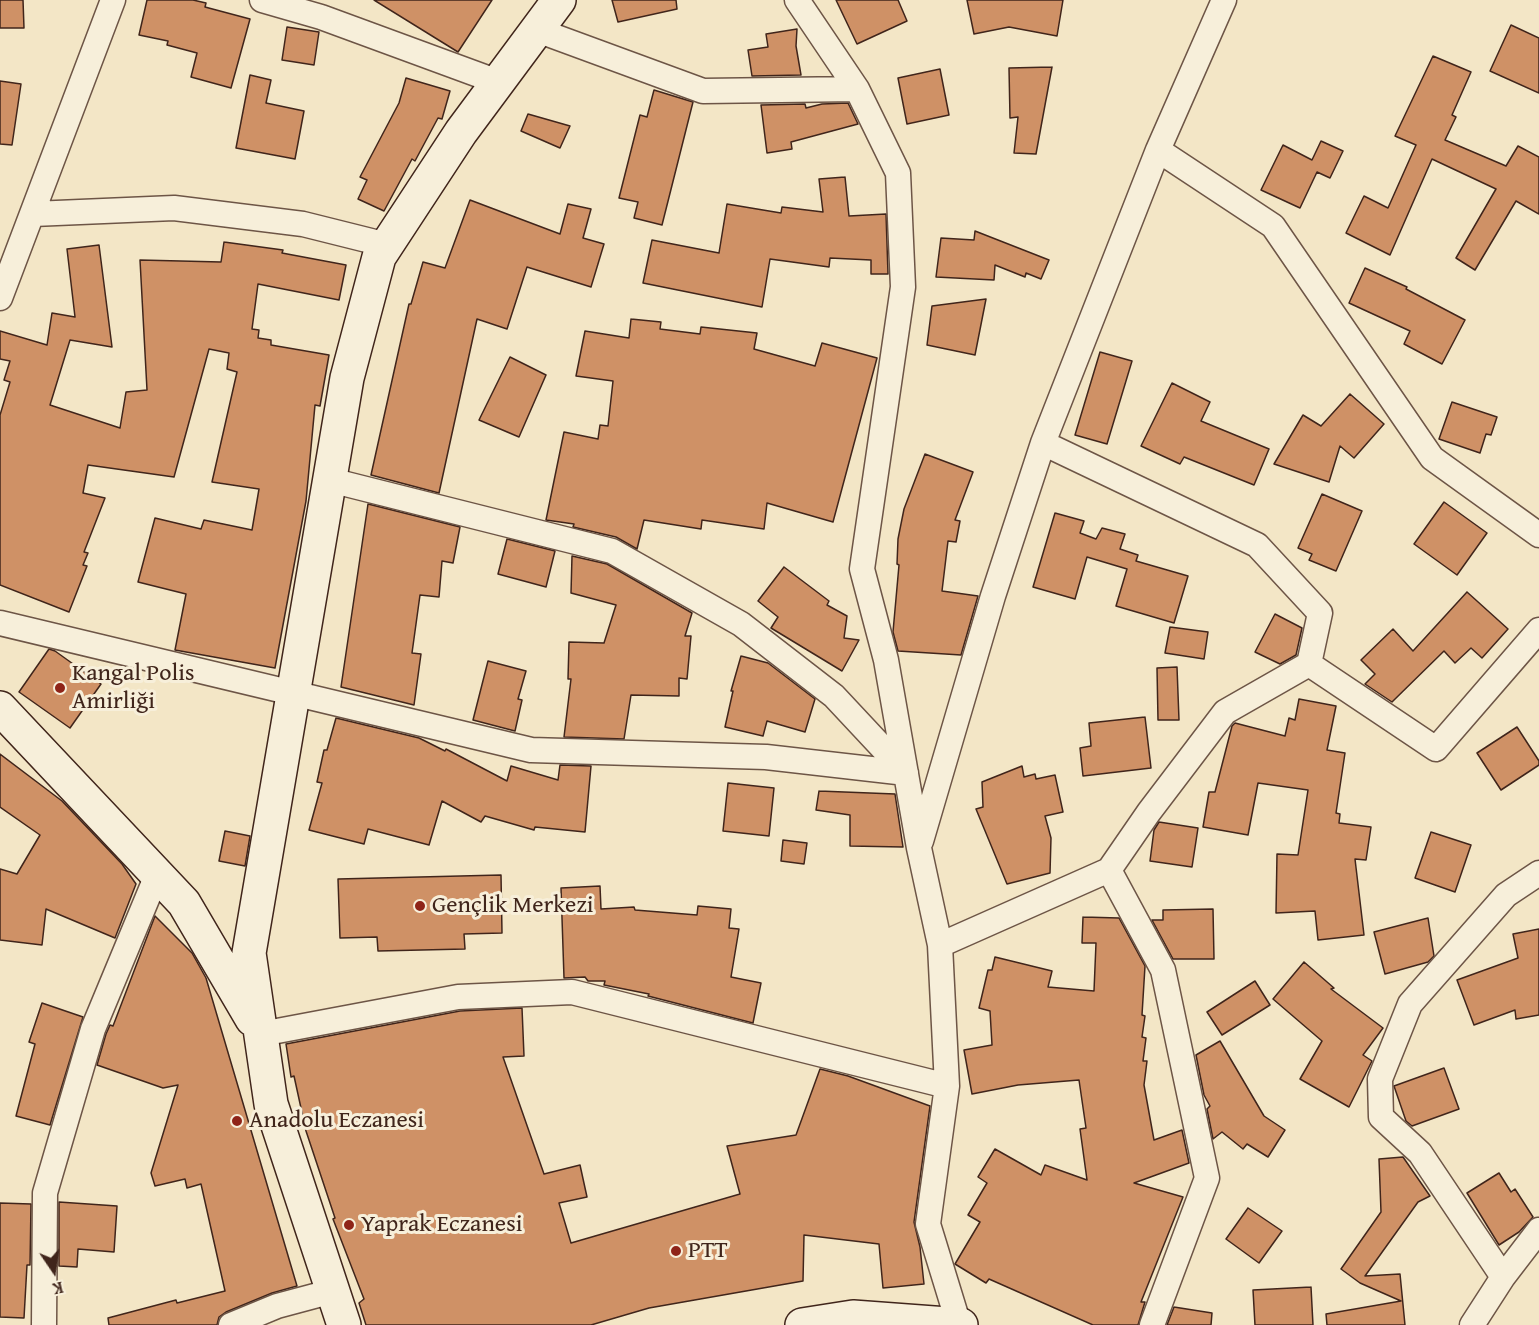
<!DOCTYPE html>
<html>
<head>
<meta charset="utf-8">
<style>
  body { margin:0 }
  #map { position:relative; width:1539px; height:1325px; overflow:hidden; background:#f3e6c6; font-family:"Gentium Book Plus",serif }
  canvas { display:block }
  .north { position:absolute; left:24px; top:1241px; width:60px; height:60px; -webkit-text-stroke:4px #f7efda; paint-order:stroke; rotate:167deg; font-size:16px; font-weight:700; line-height:24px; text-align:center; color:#40251b }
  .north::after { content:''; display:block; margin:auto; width:21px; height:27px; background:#40251b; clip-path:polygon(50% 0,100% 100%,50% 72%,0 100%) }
</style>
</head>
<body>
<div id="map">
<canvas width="1539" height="1325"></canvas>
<div class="north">K</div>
</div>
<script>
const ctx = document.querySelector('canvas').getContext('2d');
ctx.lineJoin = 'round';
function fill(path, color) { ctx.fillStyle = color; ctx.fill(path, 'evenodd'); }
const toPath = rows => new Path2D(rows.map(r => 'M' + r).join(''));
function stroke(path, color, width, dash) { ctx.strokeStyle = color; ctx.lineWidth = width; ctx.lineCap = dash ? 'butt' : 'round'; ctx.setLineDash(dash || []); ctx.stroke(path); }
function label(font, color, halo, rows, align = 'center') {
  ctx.font = font + ' "Gentium Book Plus",serif'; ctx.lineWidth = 6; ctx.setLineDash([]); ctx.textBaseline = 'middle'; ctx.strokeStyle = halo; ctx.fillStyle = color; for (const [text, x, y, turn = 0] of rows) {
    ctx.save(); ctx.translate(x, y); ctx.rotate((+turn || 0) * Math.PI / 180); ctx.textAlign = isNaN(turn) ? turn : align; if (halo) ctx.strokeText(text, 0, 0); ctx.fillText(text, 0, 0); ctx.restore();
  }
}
const building = toPath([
  [0,0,23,0,24,28,0,28,0,0],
  [147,0,193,0,206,3,205,7,250,19,231,88,191,77,197,53,167,45,168,41,139,35,147,0],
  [374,0,492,0,458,52,374,0],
  [612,0,676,0,677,9,618,22,612,0],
  [836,0,898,0,907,21,857,44,836,0],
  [967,0,1063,0,1057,36,1009,27,974,34,967,0],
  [1511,25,1539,38,1539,93,1490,71,1511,25],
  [287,27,319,32,314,65,282,60,287,27],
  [797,29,796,46,801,75,752,76,748,50,768,47,766,34,797,29],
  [1433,56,1471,72,1452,115,1456,117,1445,140,1506,166,1518,146,1539,157,1539,214,1516,201,1475,270,1456,258,1496,189,1432,159,1390,255,1346,233,1364,196,1388,208,1416,145,1395,136,1433,56],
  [1052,67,1036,154,1014,153,1018,117,1010,118,1009,68,1052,67],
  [940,69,949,115,907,124,898,78,940,69],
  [250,75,271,80,266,103,304,111,295,159,236,148,250,75],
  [406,78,450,91,442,119,438,118,415,161,412,159,384,211,358,199,367,180,360,177,399,103,406,78],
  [0,81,21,84,12,145,0,144,0,81],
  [654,90,693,102,662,225,634,218,638,202,619,198,640,115,647,117,654,90],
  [848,103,858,124,791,142,792,149,767,153,761,105,805,104,806,108,822,104,848,103],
  [528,114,570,126,560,148,521,131,528,114],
  [1321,141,1343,151,1330,178,1317,172,1300,208,1261,190,1283,145,1312,160,1321,141],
  [845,177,849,216,886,214,888,274,871,274,871,260,830,258,829,267,770,259,762,307,643,283,652,240,719,253,727,204,781,213,782,207,823,212,819,179,845,177],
  [470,200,560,234,568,204,591,209,583,238,604,244,591,287,527,267,507,329,477,319,439,493,371,475,409,304,411,304,423,262,445,268,470,200],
  [975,231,1049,260,1041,279,1026,273,1025,277,995,265,994,280,936,277,941,238,974,240,975,231],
  [224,242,283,250,282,253,346,265,339,300,258,284,252,329,259,330,258,338,271,340,271,345,329,355,320,406,315,405,306,501,275,668,175,650,186,594,138,582,155,518,201,529,204,520,252,530,259,489,212,482,237,372,227,369,229,353,209,349,174,477,88,465,83,493,105,498,84,552,88,553,83,565,87,566,69,612,0,585,0,415,10,382,4,380,10,361,0,359,0,331,47,345,52,313,75,317,67,249,99,245,112,347,70,340,50,405,120,428,126,392,147,390,140,260,221,262,224,242],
  [1365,268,1407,287,1406,289,1465,320,1442,364,1404,344,1410,331,1349,303,1365,268],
  [986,299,975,355,927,345,932,306,986,299],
  [631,319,661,322,660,329,700,334,701,327,757,333,754,349,815,366,822,343,877,358,833,522,767,503,764,529,702,520,701,529,644,520,637,549,616,537,573,527,574,524,546,520,564,432,598,439,600,425,608,426,613,381,576,376,585,331,629,338,631,319],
  [1100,352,1132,361,1107,444,1075,435,1100,352],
  [510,357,546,375,519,437,479,420,510,357],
  [1172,383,1210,402,1201,421,1269,449,1254,485,1184,457,1180,464,1141,446,1172,383],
  [1350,394,1384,424,1354,458,1340,446,1329,482,1274,464,1303,415,1321,426,1350,394],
  [1452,402,1497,417,1491,435,1486,434,1480,453,1439,439,1452,402],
  [925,454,973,472,955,520,960,521,956,542,948,541,942,591,978,596,961,655,898,651,893,632,899,565,897,564,898,539,904,509,925,454],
  [1322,494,1362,511,1336,571,1309,560,1312,554,1298,548,1322,494],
  [1444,502,1487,533,1457,575,1414,544,1444,502],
  [368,504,460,527,453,563,442,561,439,597,420,595,412,653,421,654,414,705,341,687,368,504],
  [1055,513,1084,521,1080,533,1096,539,1102,528,1125,534,1120,549,1138,555,1136,561,1188,576,1174,623,1116,606,1127,569,1087,557,1075,599,1033,587,1055,513],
  [507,539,555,551,546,587,498,574,507,539],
  [572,556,607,564,692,613,685,636,691,636,687,679,679,678,679,696,631,695,624,739,564,737,571,679,568,679,569,642,604,643,616,605,571,593,572,556],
  [784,567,829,601,827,605,847,616,844,638,859,640,842,671,771,628,778,617,758,601,784,567],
  [1467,592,1508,629,1482,658,1471,648,1455,663,1444,651,1392,702,1365,684,1375,674,1361,660,1393,629,1413,651,1467,592],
  [1275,614,1302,628,1296,655,1280,664,1255,652,1275,614],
  [1170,627,1208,632,1204,659,1165,653,1170,627],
  [49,649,55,651,101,684,70,728,19,692,49,649],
  [741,656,768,663,815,699,805,732,767,721,763,736,725,727,733,691,731,691,741,656],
  [488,661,526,671,518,699,522,700,515,731,473,720,488,661],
  [1177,667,1179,720,1158,720,1157,668,1177,667],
  [1299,699,1336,706,1327,750,1345,753,1336,813,1340,814,1339,823,1371,827,1366,860,1355,859,1364,935,1318,940,1315,911,1276,913,1277,854,1298,855,1308,790,1258,783,1248,835,1203,827,1209,792,1215,792,1232,726,1235,723,1285,736,1289,718,1295,720,1299,699],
  [1145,717,1151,768,1083,776,1080,748,1091,746,1089,723,1145,717],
  [336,718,419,738,445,751,446,749,507,781,511,766,558,780,560,765,591,766,585,832,535,827,534,830,485,816,481,822,442,801,429,845,368,829,364,844,309,830,322,783,317,782,324,750,327,750,336,718],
  [1517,727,1539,761,1539,765,1501,790,1477,753,1517,727],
  [0,754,62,801,122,864,136,884,115,938,46,909,42,945,0,940,0,869,17,874,40,835,0,807,0,754],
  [1022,766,1024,777,1035,774,1036,779,1055,775,1063,812,1045,816,1051,838,1050,873,1007,884,976,809,983,807,982,782,1022,766],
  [728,783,774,788,769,836,723,831,728,783],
  [819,791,895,794,903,847,850,846,850,815,816,810,819,791],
  [1159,822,1198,828,1192,867,1150,861,1154,830,1159,822],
  [225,831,250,836,245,866,219,861,225,831],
  [1431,832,1471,845,1455,892,1415,878,1431,832],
  [783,840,807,843,804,864,781,861,783,840],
  [501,875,502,933,464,934,465,949,378,951,377,937,340,938,338,879,501,875],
  [600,886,601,909,634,907,635,910,697,915,698,906,731,909,729,928,739,929,731,977,761,983,753,1023,648,996,649,994,604,985,605,981,588,981,585,977,564,978,561,888,600,886],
  [1213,909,1214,959,1173,959,1152,920,1163,920,1163,910,1213,909],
  [155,916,192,953,206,978,297,1286,272,1293,226,1312,219,1317,217,1325,109,1325,108,1318,176,1300,177,1303,225,1291,201,1184,187,1188,185,1179,155,1186,151,1173,178,1085,163,1088,97,1065,106,1034,110,1025,113,1026,155,916],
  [1083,917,1119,918,1145,966,1142,1015,1145,1016,1142,1037,1146,1038,1143,1061,1147,1061,1144,1085,1154,1140,1182,1130,1189,1163,1134,1183,1183,1197,1141,1302,1145,1302,1138,1325,1093,1325,989,1279,986,1283,955,1264,980,1222,968,1215,987,1183,978,1177,995,1149,1041,1175,1045,1165,1087,1180,1080,1129,1086,1128,1079,1080,1018,1085,972,1094,964,1050,992,1045,990,1011,979,1008,988,970,992,970,995,957,1052,971,1048,987,1094,991,1096,943,1082,943,1083,917],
  [1428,918,1434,956,1428,962,1385,974,1374,932,1428,918],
  [1539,929,1539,1015,1516,1019,1515,1010,1474,1025,1457,980,1518,958,1513,934,1539,929],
  [1304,962,1334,988,1331,989,1383,1028,1363,1055,1372,1061,1349,1107,1300,1079,1322,1041,1273,999,1304,962],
  [1255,981,1270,1005,1222,1035,1207,1012,1255,981],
  [42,1003,83,1017,50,1125,16,1116,35,1044,29,1042,42,1003],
  [522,1008,524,1056,503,1057,544,1174,580,1165,587,1197,559,1203,571,1243,740,1194,727,1146,796,1135,820,1069,848,1076,930,1106,914,1222,920,1247,924,1284,883,1288,879,1244,804,1235,803,1281,649,1308,591,1325,366,1325,359,1303,364,1299,333,1219,335,1218,306,1131,294,1076,291,1077,286,1044,460,1011,522,1008],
  [1220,1041,1264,1116,1285,1130,1268,1157,1247,1144,1243,1149,1222,1132,1213,1139,1207,1109,1210,1106,1204,1095,1196,1055,1220,1041],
  [1444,1068,1459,1109,1412,1126,1406,1121,1394,1086,1444,1068],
  [1403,1157,1430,1196,1418,1202,1365,1276,1400,1274,1405,1325,1327,1325,1326,1314,1401,1301,1360,1283,1341,1269,1381,1212,1379,1159,1403,1157],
  [1499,1173,1511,1192,1515,1189,1533,1217,1519,1232,1499,1245,1467,1193,1499,1173],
  [59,1202,117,1206,114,1252,78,1249,77,1267,59,1266,59,1202],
  [0,1203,31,1204,30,1265,27,1265,24,1318,0,1317,0,1203],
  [1248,1208,1282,1231,1259,1263,1226,1239,1248,1208],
  [1311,1287,1313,1325,1255,1325,1253,1290,1311,1287],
  [1174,1307,1212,1313,1211,1325,1167,1325,1174,1307]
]);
fill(building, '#cf9166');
stroke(building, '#40251b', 1.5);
const street = toPath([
  [262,0,321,17,498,82],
  [797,0,857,89,898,173,903,287,862,569,886,660,919,848,940,945,947,1086,928,1224,959,1325],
  [537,30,703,91,857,89],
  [1158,150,1273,226,1432,458,1539,535],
  [33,214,174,208,303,224,387,245],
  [0,298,113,0],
  [330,480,612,551,741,624,834,696,906,773],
  [0,623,531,750,766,757,906,773],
  [1309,664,1436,749,1539,630],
  [921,841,993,596,1043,443,1158,150,1224,0],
  [1109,870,1163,970,1207,1178,1152,1325],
  [940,945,1109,870,1149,812,1225,712,1309,664,1320,613,1257,545,1043,443],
  [261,1034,458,997,572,992,947,1086],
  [1503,1277,1420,1153,1381,1117,1380,1079,1410,1004,1506,895,1539,873],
  [44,1325,45,1193,93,1029,157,875],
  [231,1325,277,1306,333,1291],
  [1472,1325,1503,1277,1539,1230]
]);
const secondary = toPath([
  [0,708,184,903,252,1019],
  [344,1325,271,1104,249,953,347,378,379,257,461,132,559,0],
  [802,1325,853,1317,961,1325]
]);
stroke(street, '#6d5546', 27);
stroke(secondary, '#40251b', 36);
stroke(street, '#f7efda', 24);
stroke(secondary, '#f7efda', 33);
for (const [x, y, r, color] of [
  [60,688,6,"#8f2418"],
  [420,906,6,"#8f2418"],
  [237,1121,6,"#8f2418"],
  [349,1225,6,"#8f2418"],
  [676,1251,6,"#8f2418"]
]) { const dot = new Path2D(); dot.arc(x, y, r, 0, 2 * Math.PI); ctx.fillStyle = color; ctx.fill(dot); stroke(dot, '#f7efda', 2); }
label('24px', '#40251b', '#f7efda', [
  ["Kangal Polis",72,674],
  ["Amirliği",72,702],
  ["Gençlik Merkezi",432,906],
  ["Anadolu Eczanesi",249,1121],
  ["Yaprak Eczanesi",361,1225],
  ["PTT",688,1251]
], 'left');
</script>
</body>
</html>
